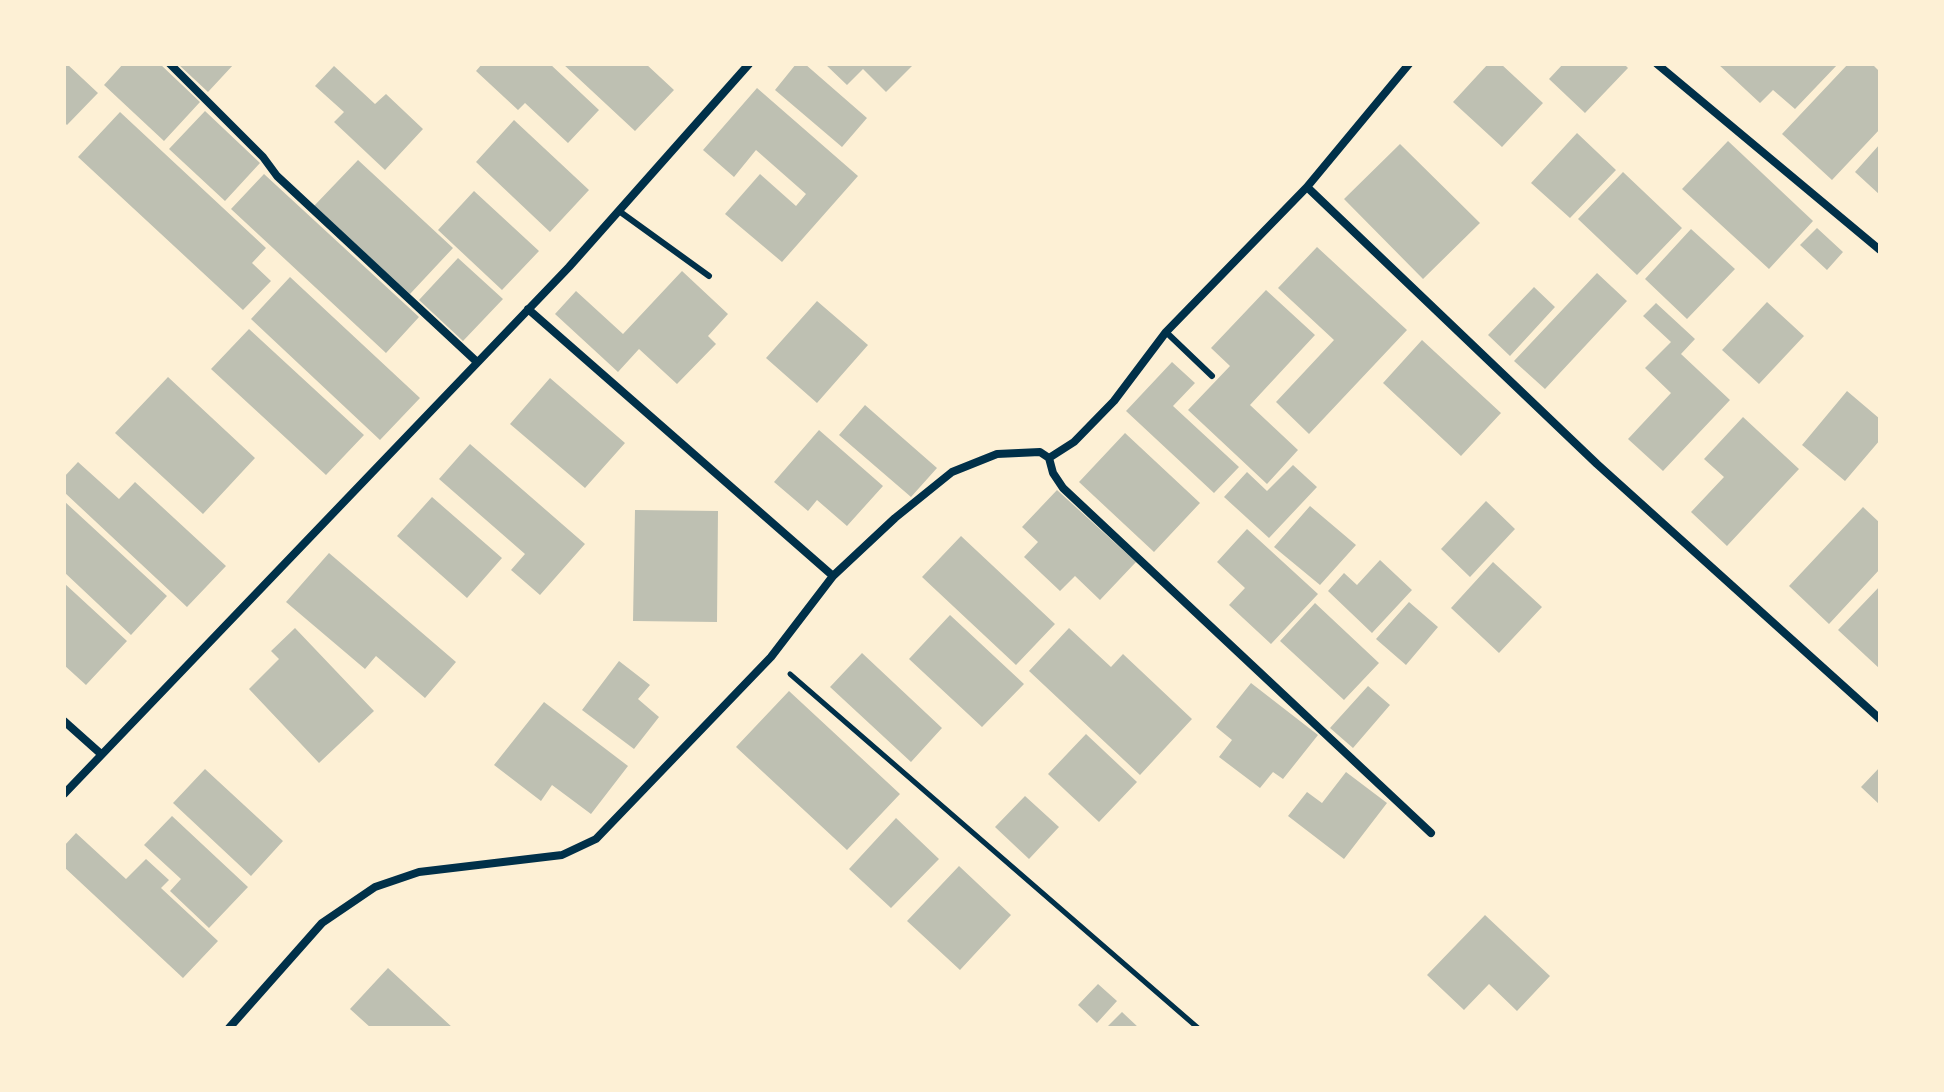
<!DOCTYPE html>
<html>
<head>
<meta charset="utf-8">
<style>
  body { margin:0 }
  #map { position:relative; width:1944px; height:1092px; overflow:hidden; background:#fdf0d5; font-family:Barlow,sans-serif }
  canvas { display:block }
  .frame { position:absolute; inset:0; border:66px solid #fdf0d5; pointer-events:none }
</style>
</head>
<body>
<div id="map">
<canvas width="1944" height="1092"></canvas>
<div class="frame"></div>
</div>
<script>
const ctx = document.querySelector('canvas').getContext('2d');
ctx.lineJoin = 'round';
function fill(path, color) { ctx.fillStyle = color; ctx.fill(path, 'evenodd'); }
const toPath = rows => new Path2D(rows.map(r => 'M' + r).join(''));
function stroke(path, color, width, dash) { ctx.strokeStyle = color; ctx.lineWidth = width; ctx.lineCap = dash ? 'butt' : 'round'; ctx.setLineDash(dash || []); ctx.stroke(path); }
fill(toPath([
  [64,64,67,64,98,93,67,125,64,122],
  [123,64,160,64,200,102,164,141,104,85],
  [178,64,234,64,208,92],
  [482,64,550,64,599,110,568,143,525,103,518,110,476,71],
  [563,64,646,64,674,90,635,131],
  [796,64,805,64,867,118,842,147,775,90],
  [825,64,914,64,886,92,863,69,847,85],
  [1488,64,1501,64,1543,103,1502,147,1453,102],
  [1563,64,1624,64,1628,68,1585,113,1549,79],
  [1718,64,1838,64,1795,109,1773,90,1760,103],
  [1848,64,1872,64,1880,72,1880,129,1832,180,1782,134],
  [334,66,375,104,386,94,423,129,385,170,334,122,344,112,315,86],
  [757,88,858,176,782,262,725,214,760,174,796,206,806,194,756,150,734,177,703,150],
  [205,111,260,163,225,201,169,149],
  [120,112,266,248,252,263,271,281,243,310,78,157],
  [514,120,589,190,550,232,476,162],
  [1577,133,1616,170,1570,218,1531,183],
  [1728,141,1813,221,1769,269,1682,189],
  [1400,144,1480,223,1423,279,1344,199],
  [1880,144,1880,195,1855,172],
  [358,160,453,248,410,294,314,206],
  [1623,172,1682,228,1637,275,1578,219],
  [264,174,419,317,386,353,231,209],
  [474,191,539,251,502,290,438,230],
  [1817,228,1843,252,1827,270,1800,245],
  [1691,229,1735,269,1687,319,1645,279],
  [1317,247,1407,330,1309,434,1276,402,1334,340,1278,288],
  [458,258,503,299,463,341,419,300],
  [682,271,728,314,708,336,716,344,677,384,639,349,618,372,555,314,576,291,623,334],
  [1597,273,1627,301,1545,389,1514,361],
  [290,277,420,398,380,440,251,319],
  [1534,287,1555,307,1510,356,1488,335],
  [1266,290,1315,335,1250,405,1298,450,1267,484,1188,410,1230,366,1211,348],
  [817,301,868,345,817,403,766,358],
  [1767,302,1804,336,1759,384,1722,350],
  [1656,303,1695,339,1681,354,1730,400,1663,471,1628,439,1671,393,1645,368,1671,342,1643,316],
  [249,329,364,435,326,475,211,369],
  [1422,340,1501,413,1461,456,1383,383],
  [1172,362,1195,383,1173,406,1239,467,1214,493,1126,411],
  [168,377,255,458,203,514,115,433],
  [550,378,625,443,585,488,510,424],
  [1847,391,1880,419,1880,440,1845,481,1802,445],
  [865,405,937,468,911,497,839,435],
  [1743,417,1799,469,1727,546,1691,512,1724,477,1704,459],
  [819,430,883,486,847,526,817,500,808,511,774,482],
  [1125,433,1200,503,1154,552,1079,482],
  [470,444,585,544,540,595,511,570,525,554,439,479],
  [78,462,119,499,135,482,226,566,187,607,64,492,64,477],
  [1293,465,1317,487,1269,538,1224,497,1247,472,1267,491],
  [1057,490,1136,562,1100,600,1075,576,1060,591,1024,557,1038,542,1022,527],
  [432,497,502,558,467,598,397,536],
  [64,501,167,596,131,635,64,572],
  [1486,501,1515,529,1470,577,1441,549],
  [1310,506,1356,545,1320,585,1274,547],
  [1863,507,1880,523,1880,569,1829,624,1789,586],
  [635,510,718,511,717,622,633,621],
  [1247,529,1318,594,1271,644,1229,605,1245,588,1217,562],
  [961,536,1055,624,1016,665,922,577],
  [329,553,456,662,425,698,376,656,365,669,286,602],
  [1380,560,1412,590,1372,633,1328,591,1344,573,1357,585],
  [1493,562,1542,607,1499,653,1451,608],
  [64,583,127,641,86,685,64,665],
  [1880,586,1880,669,1838,630],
  [1409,602,1438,627,1406,665,1376,639],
  [1315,603,1379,663,1344,700,1280,641],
  [950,615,1024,684,982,727,909,659],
  [295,628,374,711,319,763,249,689,279,659,271,651],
  [1069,628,1111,667,1123,654,1192,719,1140,775,1029,671],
  [862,653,942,728,911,762,830,687],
  [619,661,650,685,638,699,659,717,634,749,582,710],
  [1251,683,1318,735,1283,779,1273,772,1260,788,1219,757,1232,740,1216,727],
  [1368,686,1390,705,1353,748,1330,728],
  [789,691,900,794,847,850,736,747],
  [544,702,628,766,591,814,552,785,541,801,494,765],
  [1086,734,1137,782,1099,822,1048,774],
  [1880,767,1880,805,1861,787],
  [205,769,283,841,251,876,173,803],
  [1346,772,1387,803,1344,859,1288,816,1307,792,1322,803],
  [1025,796,1059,827,1029,859,995,827],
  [172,816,248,887,209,928,170,891,181,879,144,845],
  [896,818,939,859,891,908,849,869],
  [76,833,126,879,146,859,169,880,161,888,218,941,183,978,64,867,64,846],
  [959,866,1011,915,960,970,907,921],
  [1485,915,1550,976,1517,1011,1489,984,1464,1010,1427,975],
  [388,968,453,1028,371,1028,350,1009],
  [1098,984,1117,1001,1097,1023,1078,1005],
  [1122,1012,1139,1028,1106,1028]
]), '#bec0b2');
stroke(toPath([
  [790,674,1198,1028]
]), '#003049', 5);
stroke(toPath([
  [619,211,709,276],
  [1166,332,1212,376]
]), '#003049', 6);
stroke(toPath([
  [170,64,263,157,277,176,477,362],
  [1657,64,1880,250],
  [1307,187,1597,464,1880,719],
  [528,309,833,576],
  [1049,458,1053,473,1063,488,1431,833],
  [64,721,101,754],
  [64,794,569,267,749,64],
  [229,1028,322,923,375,887,419,872,562,855,596,839,771,657,833,576,895,518,952,472,997,454,1040,452,1049,458,1074,442,1114,401,1166,332,1307,187,1409,64]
]), '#003049', 8);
</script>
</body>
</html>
